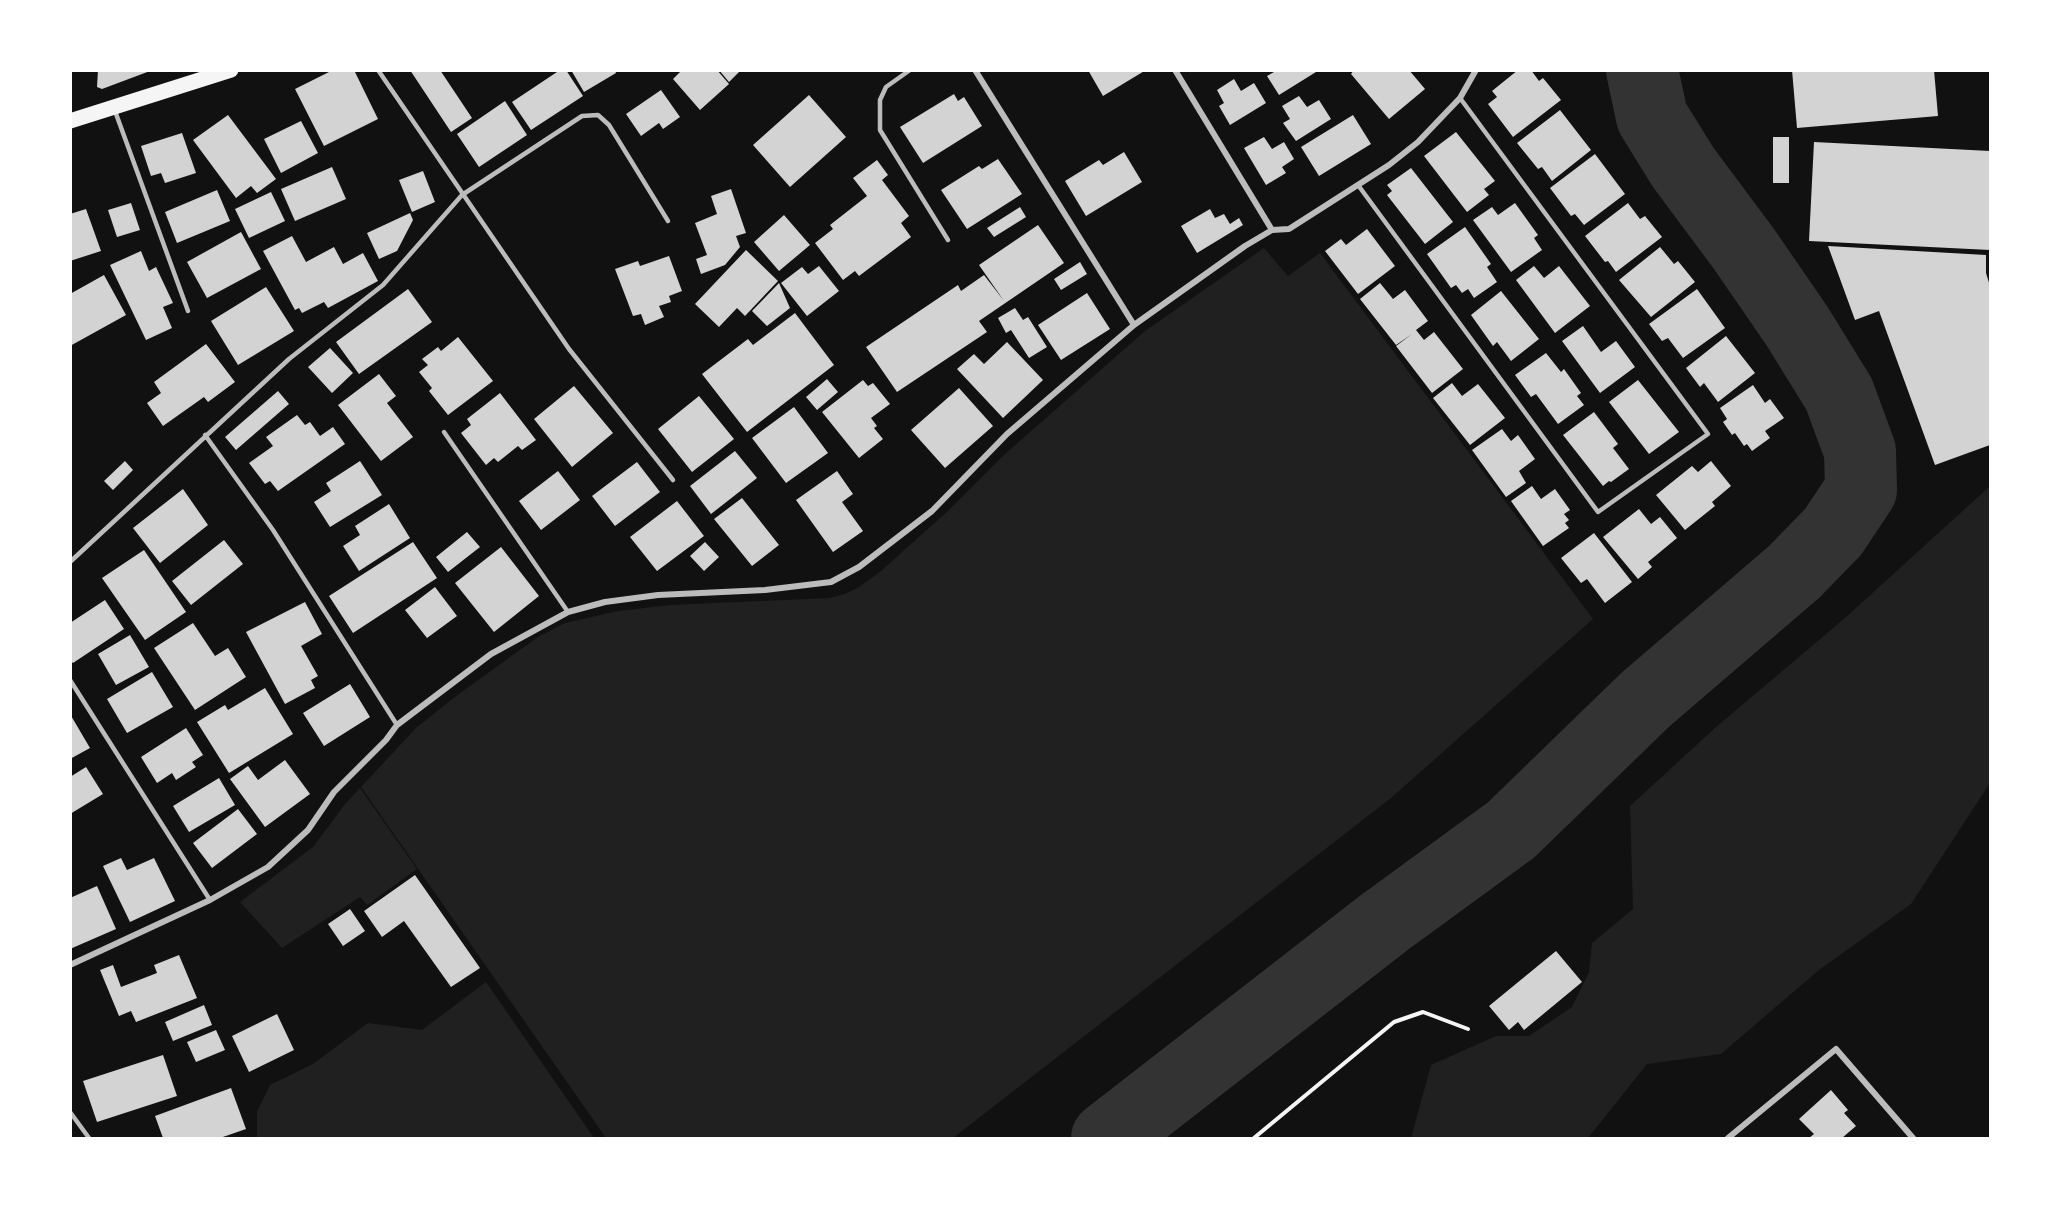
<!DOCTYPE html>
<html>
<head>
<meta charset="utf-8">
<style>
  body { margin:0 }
  #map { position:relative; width:2061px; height:1209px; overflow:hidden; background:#111; font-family:"Sofia Sans Condensed",sans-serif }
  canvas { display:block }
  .frame { position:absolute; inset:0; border:72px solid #fff; pointer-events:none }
</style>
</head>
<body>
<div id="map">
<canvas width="2061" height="1209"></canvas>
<div class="frame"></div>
</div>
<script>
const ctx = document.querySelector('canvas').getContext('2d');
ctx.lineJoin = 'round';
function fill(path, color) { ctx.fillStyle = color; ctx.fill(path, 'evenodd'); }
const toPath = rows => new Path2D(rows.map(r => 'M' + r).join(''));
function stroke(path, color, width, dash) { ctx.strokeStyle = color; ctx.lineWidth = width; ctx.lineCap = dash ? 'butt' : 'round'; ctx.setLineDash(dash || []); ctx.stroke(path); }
fill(toPath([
  [1264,248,1288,276,1320,253,1593,619,1391,798,953,1138,606,1138,361,787,416,728,456,696,538,637,565,623,618,611,670,605,830,598,845,594,859,587,881,571,949,510,1005,454,1145,331],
  [1990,486,1990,783,1911,904,1819,970,1721,1054,1647,1064,1588,1138,1411,1138,1431,1065,1496,1036,1529,1036,1572,1007,1589,972,1592,943,1633,909,1630,806,1716,727,1845,618],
  [360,788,417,869,367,905,360,897,282,948,240,902,313,847,345,804],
  [486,982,594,1138,257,1138,257,1112,270,1085,313,1064,368,1023,422,1030]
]), '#202020');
stroke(toPath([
  [1107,1138,1385,922,1511,830,1645,700,1794,572,1833,532,1861,490,1860,451,1839,394,1797,326,1744,249,1683,167,1652,117,1642,70]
]), '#333', 72);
fill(toPath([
  [98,70,150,70,150,71,102,89,97,87],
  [333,70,354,70,378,119,324,146,295,89],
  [410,70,440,70,472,118,451,132],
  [560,70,566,70,583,96,531,130,512,102],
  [571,70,615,70,616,73,584,92],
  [682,70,717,70,729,84,700,110,673,79],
  [719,70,741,70,729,82],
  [1088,70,1146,70,1103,96],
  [1273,70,1314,70,1316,72,1279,95,1267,76,1274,72],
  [1354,70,1409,70,1425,89,1389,119,1351,74],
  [1518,70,1531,70,1539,81,1543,78,1561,100,1513,137,1488,104,1497,97,1492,91],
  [1792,70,1934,70,1938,116,1797,128],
  [1234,79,1241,91,1254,83,1266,103,1230,125,1219,106,1224,103,1217,90],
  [661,90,680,117,663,129,659,123,641,136,626,114],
  [954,94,958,101,964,97,982,126,923,163,900,127],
  [809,95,846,137,790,187,753,145],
  [1299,96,1307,107,1319,100,1331,119,1296,141,1283,123,1290,119,1282,106],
  [505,101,527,135,479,167,457,134],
  [1560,110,1591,150,1552,181,1542,167,1538,169,1517,143],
  [228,115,276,179,257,193,251,186,236,198,193,140],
  [1353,115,1371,144,1319,176,1301,147],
  [301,121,318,153,281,173,264,139],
  [1456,132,1495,181,1484,189,1489,195,1467,212,1424,156],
  [182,133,196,173,165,183,161,173,151,176,141,146],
  [1264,137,1272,149,1284,142,1294,159,1282,167,1286,173,1266,185,1244,148],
  [1773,137,1789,137,1789,183,1773,183],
  [1814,142,1990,151,1990,250,1809,241],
  [1124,152,1142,182,1086,216,1065,181,1099,160,1103,165],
  [1595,154,1625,194,1584,225,1575,214,1571,216,1550,188],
  [998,159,1022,194,967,229,941,190,979,166,982,169],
  [877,160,888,175,882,180,909,216,901,223,911,237,859,276,855,271,843,280,815,243,833,229,830,225,867,196,853,178],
  [332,167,346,199,295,221,281,189],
  [1411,168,1453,222,1425,244,1387,195,1392,191,1387,185],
  [423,171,435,202,412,212,399,180],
  [731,189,746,233,736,236,740,247,725,265,701,274,696,259,707,255,695,223,717,214,711,196],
  [217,190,230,221,177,243,165,212],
  [271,192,285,221,249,238,235,209],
  [131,203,140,230,117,237,108,210],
  [1515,203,1538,235,1534,238,1542,250,1511,272,1473,220,1492,207,1498,215],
  [1628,203,1640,219,1645,216,1662,237,1616,272,1608,261,1605,262,1585,236],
  [1020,207,1026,217,994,237,987,228],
  [86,209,101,251,70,261,70,214],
  [1210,209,1215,218,1224,214,1230,224,1239,218,1243,225,1197,253,1181,226],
  [410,213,413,220,397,251,379,259,367,233],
  [784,215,810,245,779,271,754,242],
  [1038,225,1064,263,979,321,987,332,897,392,866,347,958,285,961,291,984,275,1004,301,979,265],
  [1465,227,1491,264,1487,267,1497,282,1474,298,1468,289,1462,293,1456,285,1451,288,1427,254],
  [1367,229,1395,266,1358,294,1325,251,1341,239,1346,245],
  [241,232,261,269,207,298,187,262],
  [292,236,306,262,334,247,343,264,363,253,378,281,328,308,324,302,302,313,299,308,295,310,263,251],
  [1828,246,1986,255,1986,273,1990,286,1990,445,1935,465,1879,311,1855,320],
  [1660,247,1674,264,1678,261,1695,282,1651,317,1619,280],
  [746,250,778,281,745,316,737,308,719,327,695,304],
  [141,251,149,271,156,267,173,303,163,307,172,328,146,340,110,265],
  [669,256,682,291,669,296,671,302,659,306,664,317,645,325,641,314,633,316,615,269,638,261,640,266],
  [1080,262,1087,274,1061,290,1054,279],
  [819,266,839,291,807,316,781,283,802,267,808,274],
  [1534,266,1544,278,1559,266,1590,306,1555,333,1516,280],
  [104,275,126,315,70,346,70,294],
  [779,283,790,308,767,326,752,311],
  [1380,283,1393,299,1405,290,1428,321,1416,330,1424,340,1434,332,1463,369,1432,393,1396,346,1412,334,1396,345,1360,299],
  [266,287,294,331,238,365,211,321],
  [408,289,432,322,359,374,336,342],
  [1697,289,1725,328,1683,358,1668,338,1662,341,1649,324],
  [1501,291,1539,339,1511,361,1497,342,1493,346,1471,315],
  [1087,293,1110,329,1061,360,1038,325],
  [1015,308,1023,320,1028,317,1047,347,1029,358,1011,330,1006,333,998,318],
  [795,313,834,365,747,432,702,374,748,339,753,345],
  [1583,326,1601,352,1616,341,1635,367,1600,393,1562,341],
  [1726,336,1755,373,1718,402,1704,383,1700,387,1686,368],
  [458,337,493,381,448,415,429,391,432,388,419,372,428,365,422,359,438,347,441,351],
  [1007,342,1043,380,1003,418,957,369,974,354,984,364],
  [206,344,235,382,208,402,204,397,163,426,147,403,161,393,154,382],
  [330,348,353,373,332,393,308,367],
  [1546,353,1561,372,1564,369,1581,393,1577,396,1584,405,1558,424,1536,394,1531,397,1515,375],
  [379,374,396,396,387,403,413,437,381,461,338,405],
  [827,379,838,392,817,410,806,397],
  [863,380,868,386,873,383,890,404,871,418,877,426,874,428,883,439,859,458,822,412],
  [1638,380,1679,432,1649,454,1609,402],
  [1452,383,1462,396,1478,384,1505,418,1470,445,1433,398],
  [1753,385,1765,403,1770,399,1784,418,1765,431,1770,438,1752,451,1747,444,1744,446,1735,433,1732,435,1723,422,1727,419,1720,408],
  [574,386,613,433,572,467,534,419],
  [959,388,993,426,945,468,911,430],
  [278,391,289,404,236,450,225,437],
  [500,393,536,440,522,450,518,446,498,462,494,458,486,465,461,433,471,425,467,419],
  [699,396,734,439,692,472,658,429],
  [794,407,828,453,786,483,752,438],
  [1594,412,1618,444,1613,448,1629,469,1611,482,1609,481,1603,486,1563,435],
  [297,415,305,425,310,422,320,436,333,427,345,444,278,491,270,481,265,484,249,463,273,446,266,437],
  [1502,429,1511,441,1518,435,1535,459,1519,471,1526,483,1506,497,1472,450],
  [735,451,757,478,711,514,690,486],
  [125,461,133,470,113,490,104,481],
  [360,461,382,495,330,527,314,502,331,491,326,483],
  [1711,461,1731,486,1712,502,1715,506,1685,530,1656,495,1692,466,1698,472],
  [637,462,660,492,615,526,592,496],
  [558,471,580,500,541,530,519,501],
  [837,471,853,494,842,502,863,531,833,552,796,500],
  [1532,486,1541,499,1555,489,1570,510,1564,514,1569,520,1565,523,1569,528,1543,546,1511,501],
  [183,489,208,525,160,563,133,528],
  [742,498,779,545,752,566,714,519],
  [677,501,704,536,657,571,630,537],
  [389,504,410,538,359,571,343,546,360,535,355,526],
  [1639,509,1651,524,1660,517,1677,538,1648,562,1652,567,1638,579,1603,537],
  [467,532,480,547,448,572,436,557],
  [1594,533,1632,582,1605,603,1587,579,1581,583,1561,558],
  [224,540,243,564,191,605,172,581],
  [413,542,437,578,353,633,329,596],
  [705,542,719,557,704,571,690,556],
  [501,547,539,596,494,632,455,583],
  [144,550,186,612,145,640,102,578],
  [435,587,457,616,427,638,405,610],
  [105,600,124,629,73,663,70,660,70,623],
  [305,602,322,634,301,646,318,676,311,680,315,688,285,704,246,632],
  [193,623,215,656,228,648,246,677,195,710,154,648],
  [130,635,149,667,116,685,98,654],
  [152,672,173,707,127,733,107,699],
  [350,684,370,717,324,746,303,713],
  [265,688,293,734,229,773,197,722,225,705,228,710],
  [70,714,90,748,70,759],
  [186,728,203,755,192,762,196,767,176,780,172,773,157,783,141,757],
  [285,760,310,794,265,827,230,779,248,766,258,780],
  [86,767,103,794,70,814,70,777],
  [219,778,235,805,189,832,173,806],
  [238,809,257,834,212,868,193,843],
  [121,858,127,870,154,858,175,901,130,922,103,866],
  [415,875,480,968,451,987,404,921,382,937,364,911],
  [97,886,116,929,70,949,70,898],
  [350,909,365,931,343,946,328,924],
  [1556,951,1582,982,1524,1030,1518,1022,1509,1030,1489,1006],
  [179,955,197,998,136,1022,131,1011,119,1016,100,970,113,965,121,987,157,973,154,965],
  [204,1005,212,1025,173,1041,165,1022],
  [277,1014,294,1050,249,1072,232,1036],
  [216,1030,225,1050,196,1062,187,1042],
  [163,1055,177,1096,97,1122,83,1081],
  [231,1088,246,1129,220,1138,163,1138,155,1116],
  [1831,1090,1848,1110,1844,1113,1856,1126,1842,1138,1809,1138,1814,1134,1799,1119]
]), '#d3d3d3');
stroke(toPath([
  [1254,1138,1394,1022,1423,1012,1468,1029]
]), '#f5f5f5', 4);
stroke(toPath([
  [378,70,569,349,673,480],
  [910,70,886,87,880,100,880,130,948,240],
  [115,111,188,311],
  [1358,185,1598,512,1708,434,1460,98],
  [444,432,568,612],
  [205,435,273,530,397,725],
  [70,562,289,359,383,285,462,195,582,116,598,115,609,125,668,221],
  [70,680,210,900],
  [70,1112,89,1138]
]), '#bcbcbc', 4.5);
stroke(toPath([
  [975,70,1134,325],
  [1175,70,1272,230],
  [70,965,210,900,268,867,308,830,334,792,386,740,397,725,491,654,568,612,605,602,658,595,765,590,831,582,859,567,932,511,1007,434,1134,325,1245,246,1272,230,1289,229,1389,165,1418,142,1460,98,1476,70],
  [1728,1138,1836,1049,1913,1138]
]), '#bcbcbc', 6);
stroke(toPath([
  [70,121,231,70]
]), '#f5f5f5', 15);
</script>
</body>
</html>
